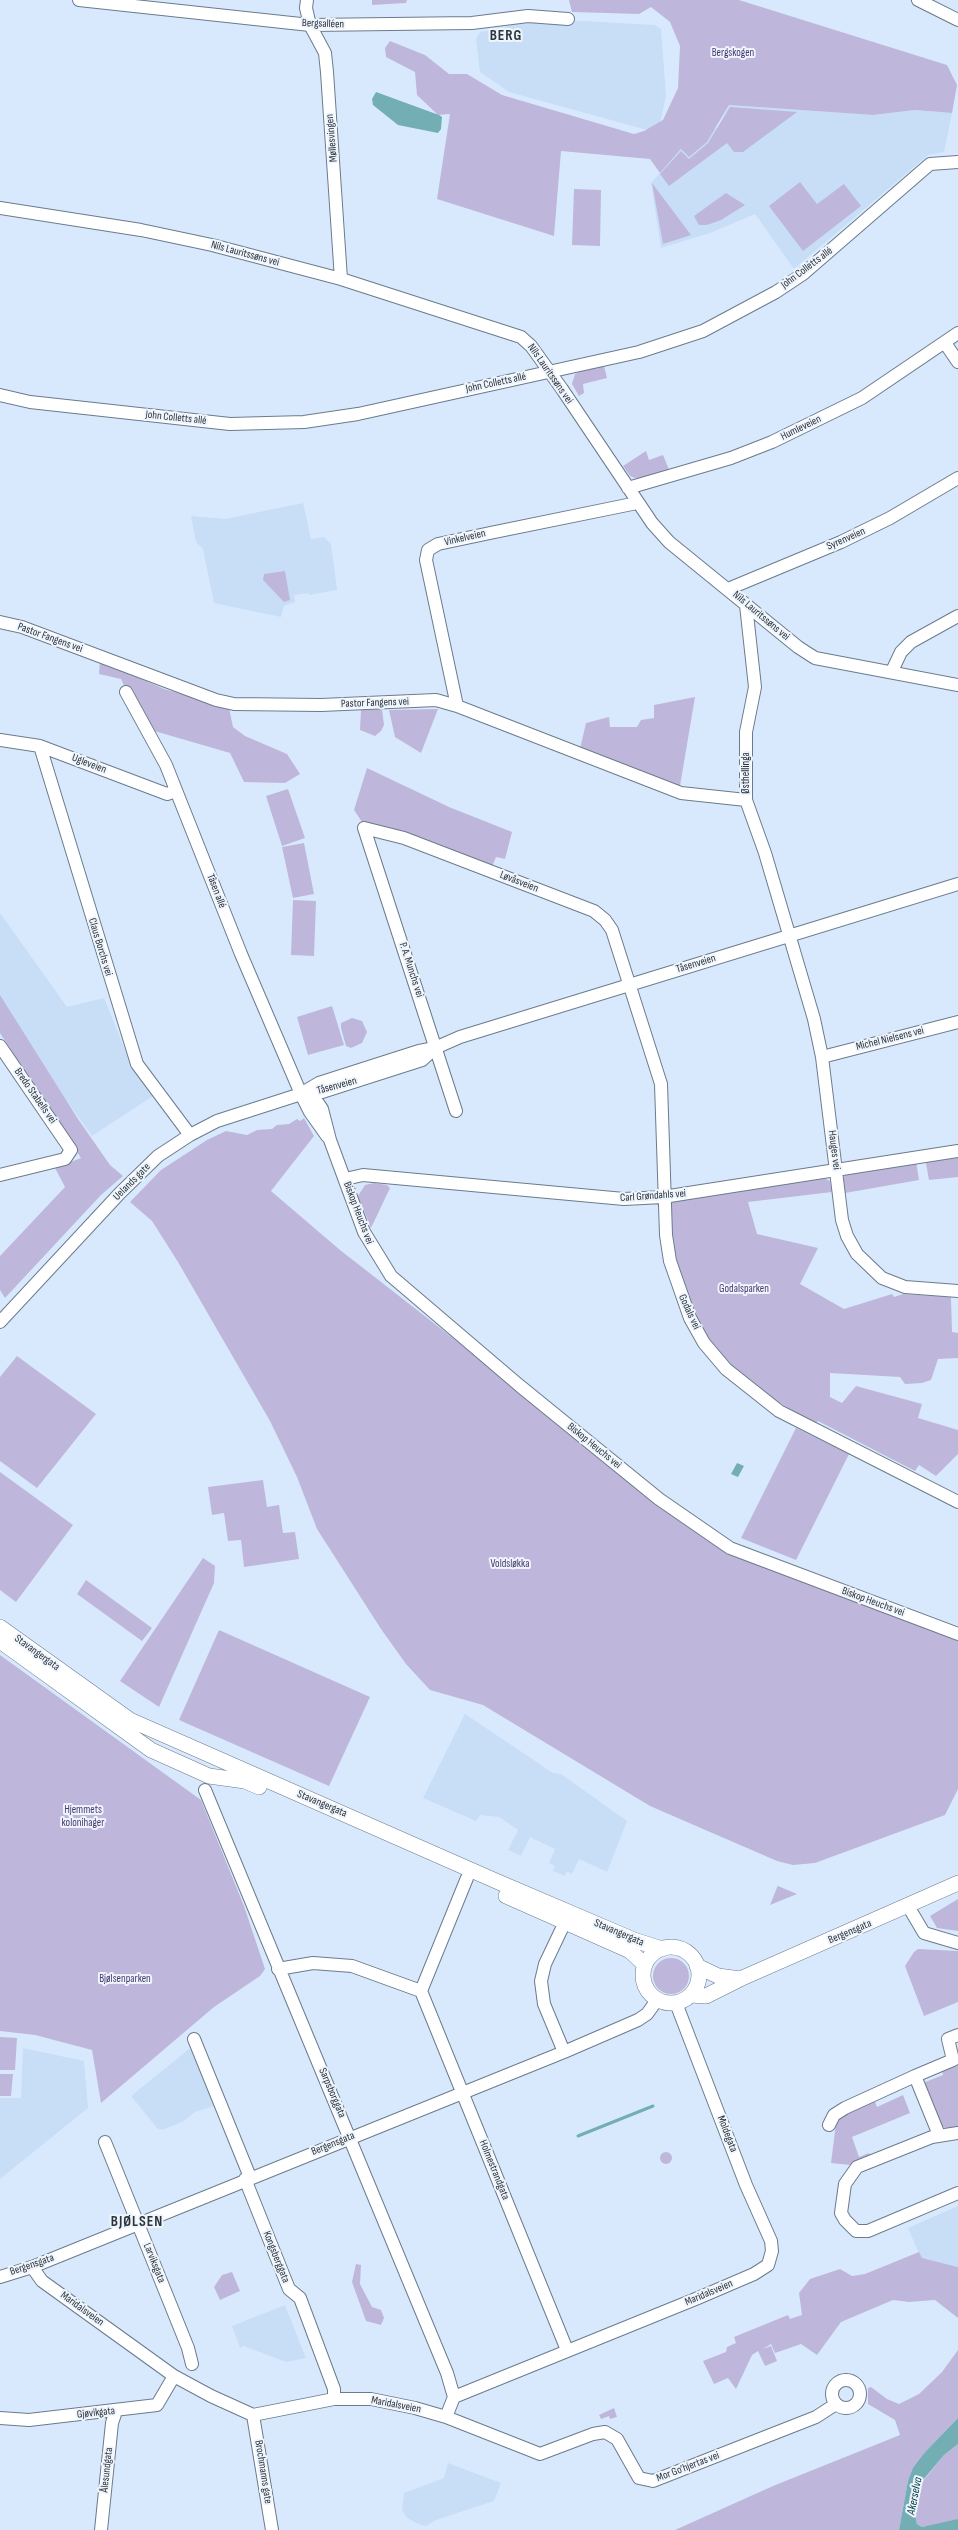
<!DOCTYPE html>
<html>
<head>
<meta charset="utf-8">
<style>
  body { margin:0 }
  canvas { display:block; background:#d8e9fd }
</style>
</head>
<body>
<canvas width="958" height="2530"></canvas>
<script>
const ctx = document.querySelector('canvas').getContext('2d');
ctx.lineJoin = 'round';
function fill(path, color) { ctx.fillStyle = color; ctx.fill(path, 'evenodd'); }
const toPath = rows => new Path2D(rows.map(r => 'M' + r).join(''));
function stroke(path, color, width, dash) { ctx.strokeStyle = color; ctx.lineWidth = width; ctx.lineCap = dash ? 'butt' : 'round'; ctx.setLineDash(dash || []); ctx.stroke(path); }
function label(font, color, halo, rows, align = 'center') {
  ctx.font = font + ' "Sofia Sans Condensed",sans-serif'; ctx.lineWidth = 4; ctx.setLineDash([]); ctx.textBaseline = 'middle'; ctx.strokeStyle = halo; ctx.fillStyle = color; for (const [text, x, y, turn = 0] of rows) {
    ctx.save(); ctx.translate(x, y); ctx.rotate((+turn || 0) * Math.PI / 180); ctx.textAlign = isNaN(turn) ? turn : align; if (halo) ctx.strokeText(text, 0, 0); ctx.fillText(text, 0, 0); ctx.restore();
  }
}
fill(toPath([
  [584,21,655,25,661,29,666,96,658,133,509,92,480,72,476,39,480,32,505,28,509,23],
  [729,105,873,115,915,110,952,113,944,152,928,155,794,269,755,214,710,233,661,248,651,183,681,149,718,127],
  [303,503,311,539,324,537,331,544,337,590,309,595,309,593,294,595,295,602,284,606,281,617,214,603,203,549,196,542,191,516,225,519],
  [0,913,67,1007,104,998,132,1067,153,1096,92,1136,47,1073,0,995],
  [465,1714,553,1773,561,1774,627,1821,607,1872,579,1859,572,1874,567,1871,565,1876,553,1871,555,1866,549,1863,555,1849,530,1837,521,1856,508,1850,518,1830,499,1817,480,1815,476,1821,423,1798],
  [23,2048,84,2061,88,2108,0,2179,0,2098,21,2098],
  [189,2049,194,2051,217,2105,195,2112,184,2121,162,2130,157,2128,131,2096],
  [958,2206,958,2267,921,2258,908,2228],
  [285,2305,306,2358,286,2362,244,2346,240,2348,232,2326],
  [448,2463,501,2483,494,2501,436,2520,426,2526,418,2524,406,2517,402,2510,404,2493,444,2478]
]), '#c7def6');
fill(toPath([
  [372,0,407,0,406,3,372,5],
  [569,0,739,0,947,65,957,85,952,113,915,110,873,115,729,105,707,142,689,157,681,149,660,173,650,159,561,151,554,236,437,199,450,114,438,115,417,95,415,72,386,57,385,48,390,41,425,55,449,74,467,74,502,95,634,134,644,131,663,120,678,88,680,46,670,22,651,7,639,14,572,12],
  [730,107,797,112,743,152,734,152,727,143,669,186,660,174,681,151,689,159,708,143],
  [800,182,817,204,844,184,861,206,803,251,769,206],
  [652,183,691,235,663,244],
  [574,189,601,190,600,246,572,245],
  [726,193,745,205,721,220,707,225,699,225,694,216],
  [604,366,607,378,583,384,584,393,579,396,572,384,575,374,584,370],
  [646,451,649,460,663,455,670,472,648,478,637,479,630,476,623,466],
  [285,571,290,600,284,602,263,580,264,574],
  [100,661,164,689,229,708,233,727,245,736,287,754,300,774,285,783,244,782,230,753,144,728,121,679,99,674],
  [695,697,680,786,580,749,586,723,609,717,610,727,637,727,641,720,654,718,654,705],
  [382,709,384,725,381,731,375,736,360,730,361,710],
  [438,709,421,753,395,737,389,710],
  [367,768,449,807,512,832,505,859,496,857,492,867,364,825,354,810],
  [288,789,305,838,282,846,266,796],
  [304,843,314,894,293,898,282,847],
  [293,900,316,901,314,956,291,955],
  [0,995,78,1119,110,1165,123,1176,101,1195,5,1298,0,1290,0,1256,65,1187,55,1168,81,1158,0,1033],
  [332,1006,344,1045,308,1055,297,1017],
  [352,1018,362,1021,367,1032,362,1043,351,1048,346,1046,341,1028,341,1023],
  [304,1118,314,1136,271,1191,340,1250,648,1490,732,1547,958,1638,958,1789,945,1815,815,1863,793,1865,777,1861,650,1806,483,1705,430,1690,406,1664,381,1629,317,1529,297,1477,270,1421,178,1262,152,1221,130,1202,161,1170,207,1140,226,1131,247,1135,257,1130,272,1129,277,1125,289,1124,297,1119,300,1121],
  [958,1154,958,1177,929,1180,925,1158],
  [916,1161,919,1180,845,1193,842,1179,847,1173],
  [824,1178,830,1181,832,1192,748,1202,757,1234,818,1248,800,1284,844,1309,892,1294,894,1297,903,1294,951,1297,952,1332,958,1333,958,1358,938,1359,931,1380,922,1383,905,1384,900,1377,830,1373,830,1397,842,1403,856,1386,922,1404,918,1418,958,1430,958,1454,936,1476,919,1465,915,1471,818,1421,815,1424,757,1389,732,1368,712,1344,696,1319,675,1267,668,1208,674,1200],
  [374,1183,387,1185,390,1188,371,1228,358,1196,365,1185],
  [17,1356,96,1414,37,1488,0,1461,0,1377],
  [796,1428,849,1454,796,1560,741,1538],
  [0,1472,73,1525,16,1602,0,1590],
  [263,1480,267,1507,279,1505,283,1533,295,1532,299,1559,244,1567,241,1540,228,1541,224,1513,212,1515,208,1487],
  [203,1558,215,1566,214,1583,159,1707,120,1681],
  [86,1580,152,1628,142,1641,77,1594],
  [219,1630,370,1697,329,1786,179,1720],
  [0,1655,201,1800,244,1906,265,1969,260,1976,214,2007,101,2103,92,2050,35,2035,0,2031],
  [778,1885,778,1886,797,1894,770,1905],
  [958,1899,958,1931,937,1928,930,1916],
  [918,1949,958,1951,958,2002,924,2016,905,1966,914,1952],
  '653 1976a18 18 0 1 1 36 0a18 18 0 1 1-36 0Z',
  [0,2037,17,2038,15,2070,0,2070],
  [958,2065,958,2128,947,2129,942,2126,923,2083,943,2075,942,2071],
  [0,2074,13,2074,11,2096,0,2096],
  [903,2095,910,2113,852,2137,859,2157,869,2153,871,2156,850,2165,831,2163,837,2115,874,2099,877,2107],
  '660 2158a6 6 0 1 1 12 0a6 6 0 1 1-12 0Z',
  [919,2252,922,2258,958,2267,958,2318,935,2300,909,2302,893,2300,841,2322,817,2355,801,2344,775,2353,771,2344,763,2349,771,2346,777,2361,765,2366,758,2351,752,2355,736,2389,728,2378,714,2384,703,2361,726,2352,727,2347,736,2343,734,2337,788,2315,790,2319,802,2315,799,2293,810,2279,840,2269,852,2276,865,2274],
  [356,2264,361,2265,360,2284,372,2307,381,2310,384,2318,381,2325,366,2321,352,2282],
  [232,2272,240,2291,220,2300,214,2287,222,2275],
  [958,2350,958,2418,925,2452,908,2481,899,2530,675,2530,773,2486,900,2435,895,2420,868,2404,868,2388,871,2387,887,2399,899,2404,919,2394,942,2372],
  [614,2408,617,2417,610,2419,609,2416,601,2419,599,2415],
  [958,2444,958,2519,951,2522,922,2527,917,2524,915,2515,923,2481,944,2455]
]), '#bfb7db');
fill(toPath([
  [376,92,439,115,442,117,441,129,438,133,398,125,373,105,372,99],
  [737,1463,744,1466,738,1477,731,1474],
  [958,2418,958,2444,944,2455,923,2480,915,2515,917,2524,922,2527,958,2519,958,2530,899,2530,908,2481,913,2468,925,2452]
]), '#73aeb4');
stroke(toPath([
  [578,2136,653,2106]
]), '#73aeb4', 3);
const minor = toPath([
  [79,0,310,25,472,23,528,16,568,19],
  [307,0,306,8,310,25,325,53,327,72,341,279],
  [918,0,958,20],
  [0,208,141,230,212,245,341,279,521,337,531,346,562,389,652,523,669,542,798,647,815,658,958,685],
  [945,343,958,362],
  [0,395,30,402,230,424,304,422,358,414,639,352,703,331,776,292,803,274,930,164,958,162],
  [628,488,731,458,772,442,862,398,958,333],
  [728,589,841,542,890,518,958,478],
  [746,605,755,687,746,732,746,800,765,853,814,1019,822,1057,842,1220,847,1236,857,1254,882,1278,905,1287,958,1291],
  [0,622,22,627,216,700,234,704,321,705,436,700,457,706,681,793,746,800],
  [892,671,901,652,911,642,958,616],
  [126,692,166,765,241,954,301,1094,310,1112,327,1136],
  [457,706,426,560,428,550,438,544,490,533,637,503],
  [0,740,40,746,167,794,176,791],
  [40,746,137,1064,190,1135],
  [364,828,404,838,594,911,605,920,612,930,661,1084,666,1235,670,1261,690,1318,704,1343,726,1369,779,1411,958,1502],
  [364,828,456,1111],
  [0,1046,71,1150,65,1159,0,1175],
  [822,1057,958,1022],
  [304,1092,319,1083,419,1051,435,1048],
  [302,1095,318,1103,322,1109,330,1140,364,1232,391,1276,520,1386,659,1499,730,1548,958,1634],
  [345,1179,363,1175,624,1199,663,1197,958,1151],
  [0,1322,120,1193,158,1156,190,1135,217,1121,301,1094,322,1092,422,1060,435,1048,460,1037,958,884],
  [205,1790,447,2373,454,2397],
  [467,1878,421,1991,567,2350],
  [908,1906,924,1933,958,1943],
  [278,1969,313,1963,352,1966,421,1991],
  [194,2039,250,2177],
  [564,2052,544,2004,541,1981,545,1964,565,1922],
  [829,2125,834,2115,845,2108,915,2076],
  [958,2133,932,2137,857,2167,845,2184,841,2213,845,2220,856,2231,868,2231,958,2193],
  [939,2135,915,2076,953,2060,948,2039,958,2035],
  [105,2142,188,2348,192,2364],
  [245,2179,289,2289,300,2298,334,2389,334,2399],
  [32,2267,42,2281,174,2376,211,2396,253,2415,334,2399,371,2399,415,2408,446,2417,540,2454,593,2434,605,2432,617,2439,639,2478,653,2481,816,2417,836,2404],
  [0,2277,32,2267,564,2052,638,2020,647,2014,657,2000],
  '832 2394a14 14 0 1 1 28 0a14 14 0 1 1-28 0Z',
  [253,2415,272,2530],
  [446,2417,454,2397,698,2298,754,2274,768,2265,772,2251,771,2241,746,2185,676,2003],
  [0,2418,29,2420,157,2405,174,2376],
  [101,2530,112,2423,116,2411]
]);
const major = toPath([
  [0,1627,130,1720,496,1881,634,1940,662,1949],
  [0,1641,151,1750,209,1776,245,1781,259,1787],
  [506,1896,630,1951,645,1965],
  '643 1975a28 28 0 1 1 56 0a28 28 0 1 1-56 0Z',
  [697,1966,718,1976,740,1979],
  [691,1995,706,1996,740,1979,958,1883]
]);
stroke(minor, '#6b7b8c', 14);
stroke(major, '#6b7b8c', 16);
stroke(minor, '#fff', 12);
stroke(major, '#fff', 15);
label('11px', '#2d333b', '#eef5fd', [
  ["Bergsalléen",323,24,2],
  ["Møllesvingen",332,138,-95],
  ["Nils Lauritssøns vei",245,254,15],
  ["John Colletts allé",807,268,-37],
  ["Nils Lauritssøns vei",550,374,55],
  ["John Colletts allé",496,383,-12],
  ["John Colletts allé",176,418,6],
  ["Humleveien",801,428,-26],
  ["Vinkelveien",465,538,-13],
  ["Syrenveien",846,539,-24],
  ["Nils Lauritssøns vei",761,616,40],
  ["Pastor Fangens vei",50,638,20],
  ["Pastor Fangens vei",375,703,-2],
  ["Ugleveien",89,764,21],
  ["Østhellinga",746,773,-90],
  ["Løvåsveien",519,882,21],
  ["Tåsen allé",216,891,69],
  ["Claus Borchs vei",100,947,73],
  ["Tåsenveien",696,964,-17],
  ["P. A. Munchs vei",411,970,72],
  ["Michel Nielsens vei",890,1039,-14],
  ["Tåsenveien",337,1086,-15],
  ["Bredo Stabells vei",35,1096,55],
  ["Hauges vei",834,1150,83],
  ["Uelands gate",132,1182,-45],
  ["Carl Grøndahls vei",653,1196,-4],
  ["Biskop Heuchs vei",358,1213,69],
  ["Godals vei",689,1312,65],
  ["Biskop Heuchs vei",594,1446,39],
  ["Biskop Heuchs vei",873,1602,20],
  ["Stavangergata",37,1653,36],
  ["Stavangergata",322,1804,23],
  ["Bergensgata",850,1932,-23],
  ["Stavangergata",619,1933,23],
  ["Sarpsborggata",332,2093,67],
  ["Moldegata",727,2134,69],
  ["Bergensgata",333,2144,-22],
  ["Holmestrandgata",494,2170,68],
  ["Kongsberggata",276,2257,68],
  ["Larviksgata",154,2263,68],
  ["Bergensgata",32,2265,-19],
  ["Maridalsveien",709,2293,-23],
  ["Maridalsveien",82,2309,36],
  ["Maridalsveien",396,2405,11],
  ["Gjøvikgata",96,2413,-6],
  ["Mor Go’hjertas vei",688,2467,-21],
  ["Ålesundgata",107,2470,-84],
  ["Brochmanns gate",263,2472,81]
]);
label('11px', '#4a3970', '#eef5fd', [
  ["Bergskogen",733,53],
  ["Godalsparken",744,1289],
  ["Voldsløkka",510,1564],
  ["Hjemmets",83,1810],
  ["kolonihager",83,1823],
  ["Bjølsenparken",125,1979]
]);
label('italic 12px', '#033d42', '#eef5fd', [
  ["Akerselva",915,2496,-79]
]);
ctx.letterSpacing = '1px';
label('bold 15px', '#2d333b', '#eef5fd', [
  ["BERG",506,36],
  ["BJØLSEN",137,2222]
]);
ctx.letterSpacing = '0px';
</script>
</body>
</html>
